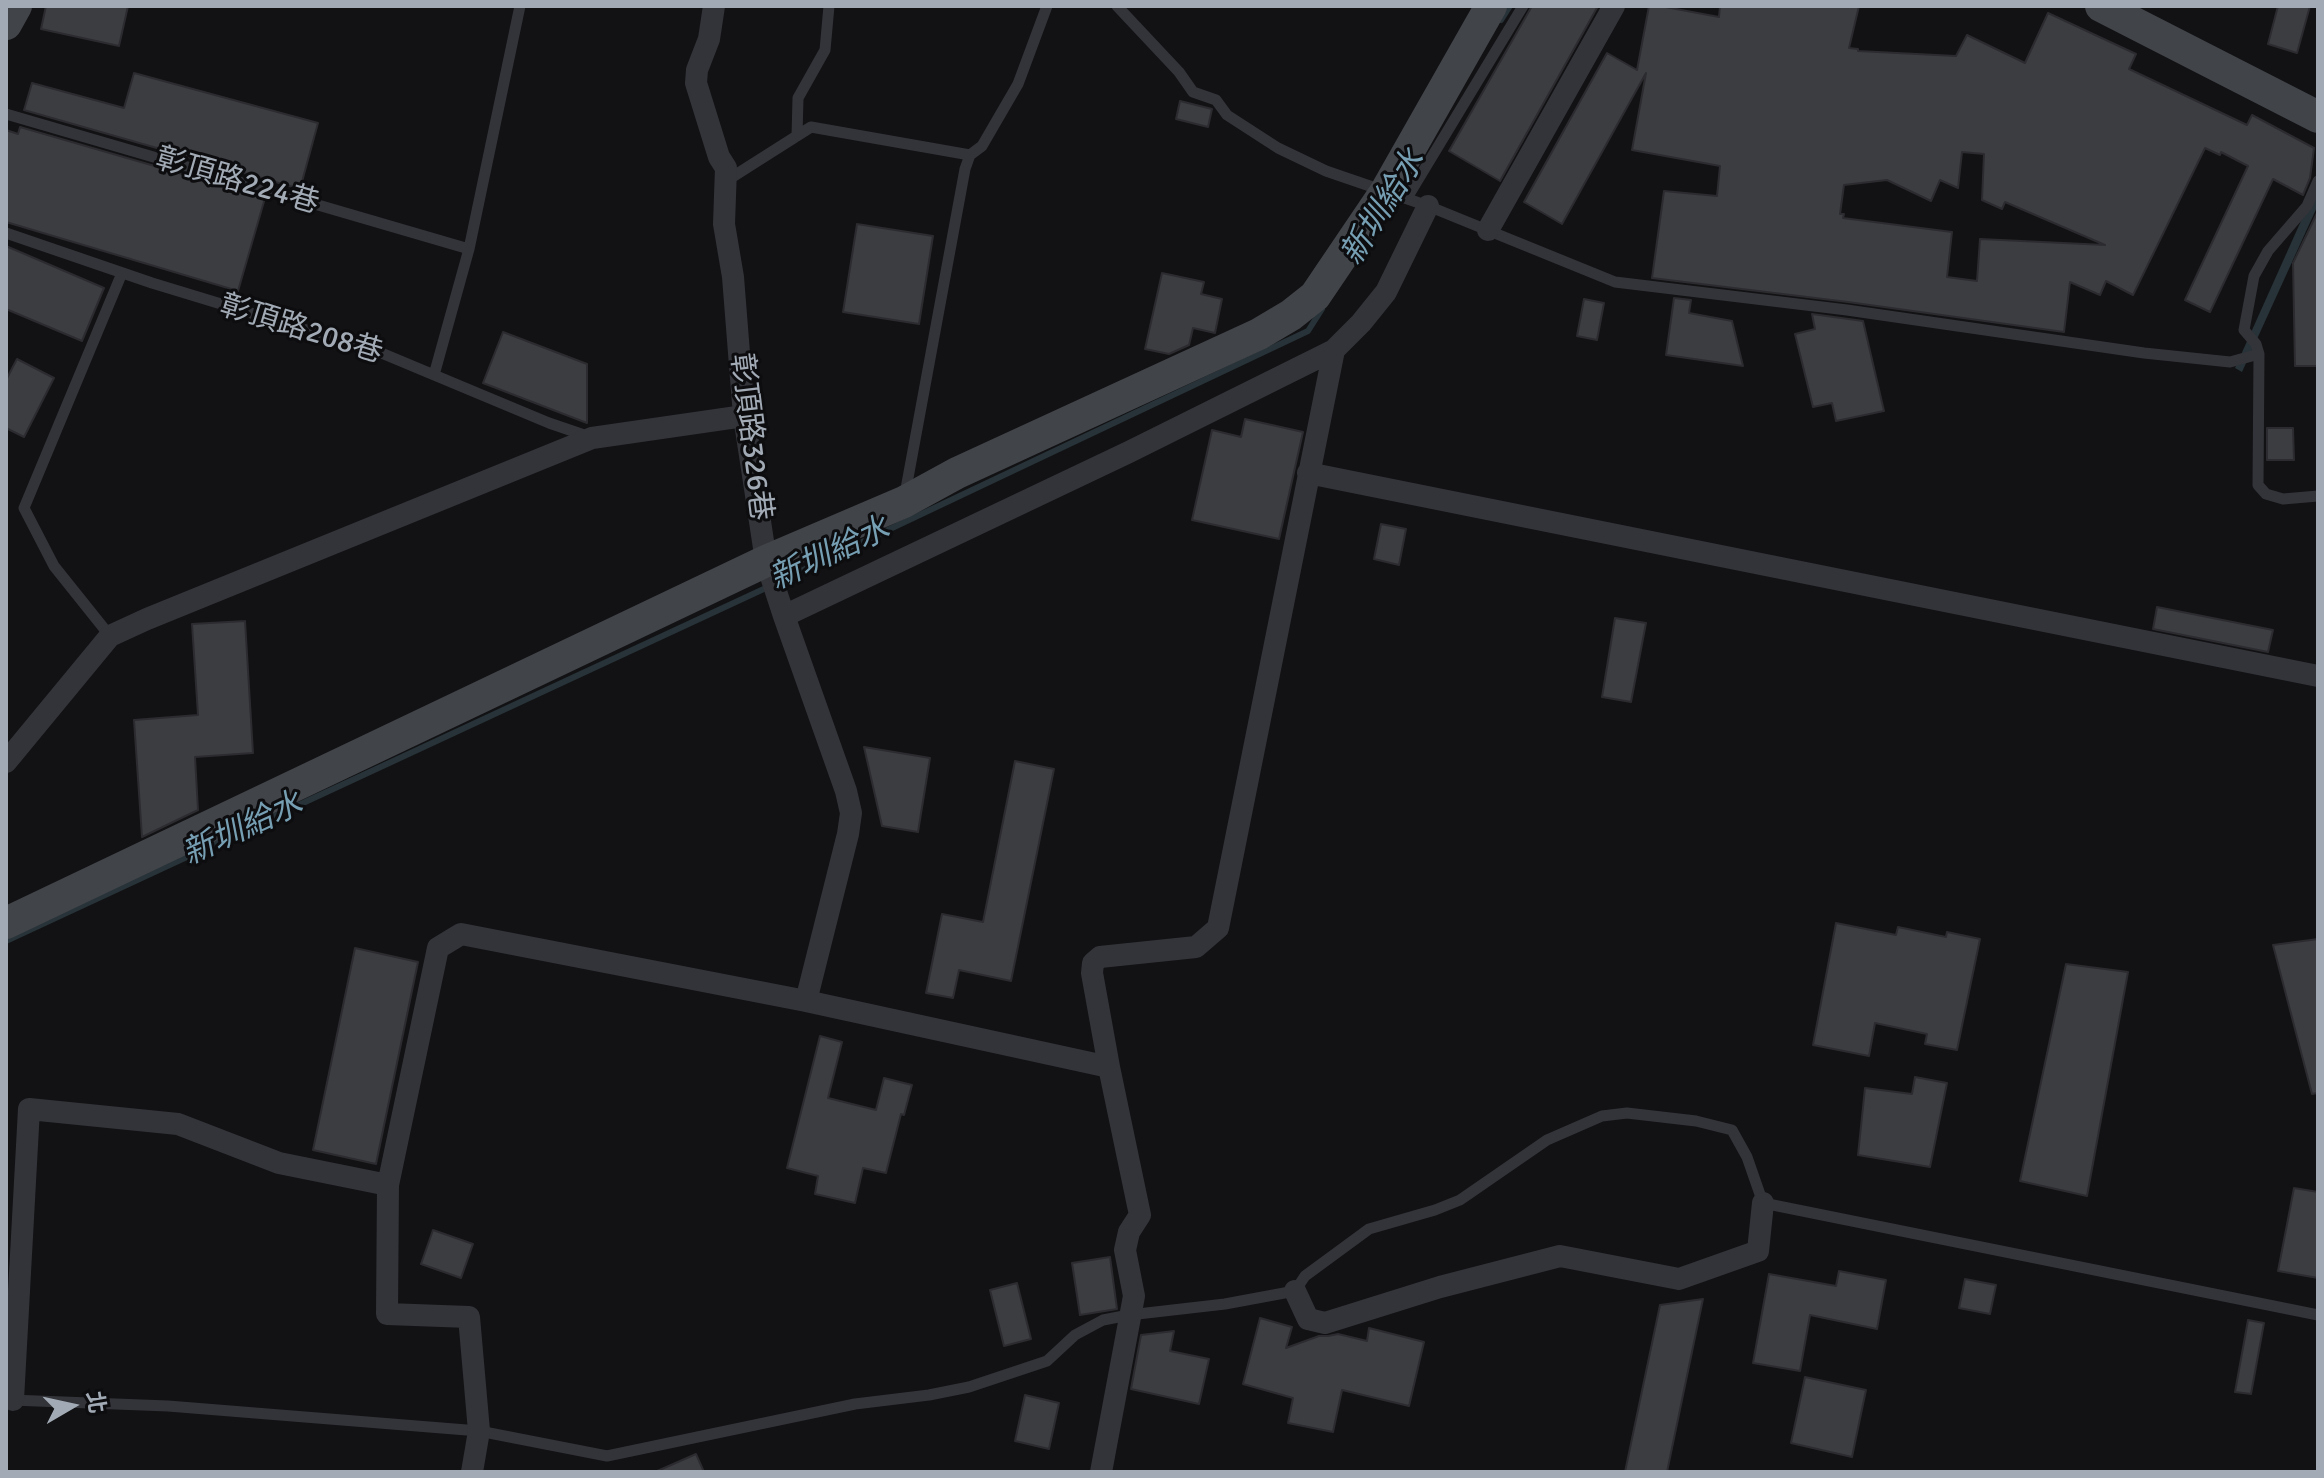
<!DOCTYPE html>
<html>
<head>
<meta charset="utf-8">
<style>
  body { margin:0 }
  #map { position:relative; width:2324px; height:1478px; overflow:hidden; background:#121214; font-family:Signika,"Noto Sans TC",sans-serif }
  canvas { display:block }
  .frame { position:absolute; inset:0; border:8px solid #a2abb5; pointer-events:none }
  .north { position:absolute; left:32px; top:1366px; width:80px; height:80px; -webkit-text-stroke:6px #0d0d0f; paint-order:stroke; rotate:81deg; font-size:22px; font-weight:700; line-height:32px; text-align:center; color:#a2abb5 }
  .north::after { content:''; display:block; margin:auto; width:28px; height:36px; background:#a2abb5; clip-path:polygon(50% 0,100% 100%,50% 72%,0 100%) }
</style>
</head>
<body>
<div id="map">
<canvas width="2324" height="1478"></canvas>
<div class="frame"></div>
<div class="north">北</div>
</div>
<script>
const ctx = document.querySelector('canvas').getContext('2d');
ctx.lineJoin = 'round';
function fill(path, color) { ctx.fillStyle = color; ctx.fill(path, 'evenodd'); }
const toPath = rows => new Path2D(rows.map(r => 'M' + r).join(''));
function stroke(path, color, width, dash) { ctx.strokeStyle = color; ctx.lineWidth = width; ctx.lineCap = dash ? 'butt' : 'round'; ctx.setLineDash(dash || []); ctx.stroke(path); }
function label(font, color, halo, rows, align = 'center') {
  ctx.font = font + ' Signika,"Noto Sans TC",sans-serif'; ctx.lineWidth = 6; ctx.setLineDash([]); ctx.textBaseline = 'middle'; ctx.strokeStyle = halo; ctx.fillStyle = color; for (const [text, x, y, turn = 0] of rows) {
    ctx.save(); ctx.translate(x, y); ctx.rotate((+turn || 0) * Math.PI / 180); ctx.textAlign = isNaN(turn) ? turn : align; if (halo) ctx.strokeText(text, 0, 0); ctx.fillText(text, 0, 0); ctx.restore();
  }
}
fill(toPath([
  [2318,183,2318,205,2242,372,2235,368]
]), '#273338');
stroke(toPath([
  [1501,20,1510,6],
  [778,582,1308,331,1322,309],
  [6,941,768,587]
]), '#273338', 6);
const building = toPath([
  [46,6,128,6,119,46,41,29,46,6],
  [1532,6,1598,6,1500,181,1449,151,1532,6],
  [1649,6,1660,6,1719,17,1720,6,1859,6,1849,48,1858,49,1858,51,1956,56,1967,35,2025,63,2048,13,2136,54,2129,69,2247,125,2252,115,2314,148,2310,178,2303,195,2273,179,2210,312,2185,300,2248,166,2221,152,2220,155,2205,148,2133,295,2106,281,2100,295,2070,282,2064,332,1848,302,1652,278,1664,191,1717,196,1720,166,1632,150,1646,73,1562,224,1524,202,1607,53,1637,70,1649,6],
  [1962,152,1984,154,1982,200,2002,209,2005,202,2105,245,1980,239,1977,281,1947,277,1952,232,1843,218,1844,214,1840,214,1844,185,1887,180,1931,201,1940,180,1958,188,1962,152],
  [2278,6,2310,6,2297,53,2268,44,2278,6],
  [134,73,318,123,300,189,24,110,32,83,124,108,134,73],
  [1180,101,1212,109,1208,127,1176,119,1180,101],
  [20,127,265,198,238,291,6,222,6,130,18,134,20,127],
  [2318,211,2318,366,2295,366,2293,263,2318,211],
  [857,224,933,236,919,324,843,312,857,224],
  [6,246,104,288,82,341,6,309,6,246],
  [1162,273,1204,282,1201,294,1222,299,1215,333,1193,328,1189,345,1169,354,1145,349,1162,273],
  [1674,298,1691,300,1689,313,1732,321,1743,366,1666,355,1674,298],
  [1584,299,1604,303,1597,340,1577,336,1584,299],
  [1812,314,1863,321,1884,411,1836,421,1832,403,1813,407,1795,334,1815,329,1812,314],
  [503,332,587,364,587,423,483,383,503,332],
  [17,359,54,378,24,437,6,428,6,380,17,359],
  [1245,419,1303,432,1279,539,1192,520,1212,430,1241,437,1245,419],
  [2267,428,2293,428,2294,460,2267,460,2267,428],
  [1381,524,1406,529,1399,565,1374,559,1381,524],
  [2157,607,2273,630,2268,652,2153,629,2157,607],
  [1615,618,1646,623,1631,702,1602,697,1615,618],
  [245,621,253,753,195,757,198,810,142,837,134,720,198,715,192,624,245,621],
  [864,747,930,758,918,832,882,826,864,747],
  [1015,761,1054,769,1011,981,959,970,953,998,926,993,942,914,983,922,1015,761],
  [1836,923,1896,935,1898,927,1946,937,1947,932,1980,939,1957,1050,1925,1044,1927,1034,1875,1023,1869,1056,1813,1045,1836,923],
  [2318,939,2318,1093,2312,1094,2273,945,2318,939],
  [355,948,418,962,376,1164,313,1150,355,948],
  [2066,964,2128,972,2087,1196,2020,1181,2066,964],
  [820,1036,842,1042,828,1098,876,1110,884,1078,912,1085,904,1115,901,1114,886,1173,863,1168,855,1203,815,1194,818,1176,787,1168,820,1036],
  [1915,1077,1947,1083,1930,1167,1858,1155,1865,1088,1912,1094,1915,1077],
  [2294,1188,2318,1192,2318,1278,2278,1271,2294,1188],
  [433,1230,473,1244,461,1278,421,1264,433,1230],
  [1110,1257,1117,1309,1080,1315,1072,1263,1110,1257],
  [1839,1271,1886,1280,1877,1329,1810,1315,1800,1371,1753,1363,1769,1274,1836,1286,1839,1271],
  [1965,1279,1996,1285,1990,1314,1959,1308,1965,1279],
  [1017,1283,1031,1339,1004,1346,990,1290,1017,1283],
  [1703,1299,1667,1472,1625,1472,1660,1305,1703,1299],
  [1260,1318,1292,1327,1286,1348,1319,1336,1328,1336,1338,1334,1367,1341,1369,1328,1424,1342,1409,1406,1342,1390,1333,1432,1288,1423,1293,1398,1243,1384,1260,1318],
  [2248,1320,2264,1323,2251,1394,2235,1392,2248,1320],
  [1174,1331,1170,1351,1209,1359,1199,1404,1131,1389,1141,1335,1174,1331],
  [1805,1377,1866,1390,1852,1457,1791,1443,1805,1377],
  [1025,1395,1059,1403,1049,1449,1015,1441,1025,1395],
  [696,1454,704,1472,655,1472,696,1454]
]);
fill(building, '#3c3d41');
stroke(building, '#2c2c30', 2);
stroke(toPath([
  [1117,6,1179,72,1193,92,1216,100,1227,115,1278,148,1326,171,1428,206,1615,282,1847,310,2144,353,2230,362,2259,354],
  [6,114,469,249],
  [797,136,798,98,825,50,829,6],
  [726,181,811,127,970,155],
  [2318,181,2307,206,2268,251,2254,276,2244,330,2256,344,2259,354,2258,485,2266,494,2283,499,2318,496],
  [1407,198,1523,6],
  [6,233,152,283,379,352,549,423,590,437],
  [434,375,469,249,520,6],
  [905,494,965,169,970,155,982,146,1018,84,1047,6],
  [110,636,54,566,24,508,122,273],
  [11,1400,168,1406,479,1431,607,1456,855,1404,929,1395,969,1387,1047,1361,1075,1335,1103,1320,1129,1315,1225,1304,1295,1291,1305,1276,1369,1229,1435,1210,1460,1200,1547,1140,1602,1116,1627,1113,1696,1121,1732,1130,1747,1157,1763,1203,2318,1315]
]), '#333439', 11);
stroke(toPath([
  [714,6,709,39,697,70,696,83,719,157,726,168,724,224,733,277,744,416,766,561,784,616,846,791,851,813,848,834,806,1001],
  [1488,230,1614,6],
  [1308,473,2318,676],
  [784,616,1129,452,1334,350],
  [6,762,110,636,147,619,592,438,744,416],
  [1109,1067,1092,973,1093,963,1100,957,1196,947,1218,928,1334,350,1361,323,1386,292,1428,206],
  [1295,1291,1308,1319,1325,1323,1440,1287,1560,1256,1679,1279,1758,1251,1763,1203],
  [13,1400,29,1109,178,1124,279,1163,388,1185],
  [472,1472,479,1431,469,1317,387,1314,388,1185,438,948,461,934,806,1001,1109,1067,1140,1215,1129,1232,1125,1250,1134,1296,1101,1472]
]), '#333439', 22);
stroke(toPath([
  [2101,6,2318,117],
  [6,24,16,6],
  [6,923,766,561,904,502,957,473,1259,334,1291,315,1315,296,1386,191,1491,6]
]), '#414449', 32);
label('30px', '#a2abb5', '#0d0d0f', [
  ["彰頂路224巷",237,182,16],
  ["彰頂路208巷",301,330,17],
  ["彰頂路326巷",750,437,83]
]);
label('italic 32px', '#769fb3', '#0d0d0f', [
  ["新圳給水",1384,208,-58],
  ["新圳給水",830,555,-25],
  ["新圳給水",243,830,-25]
]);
</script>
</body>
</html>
